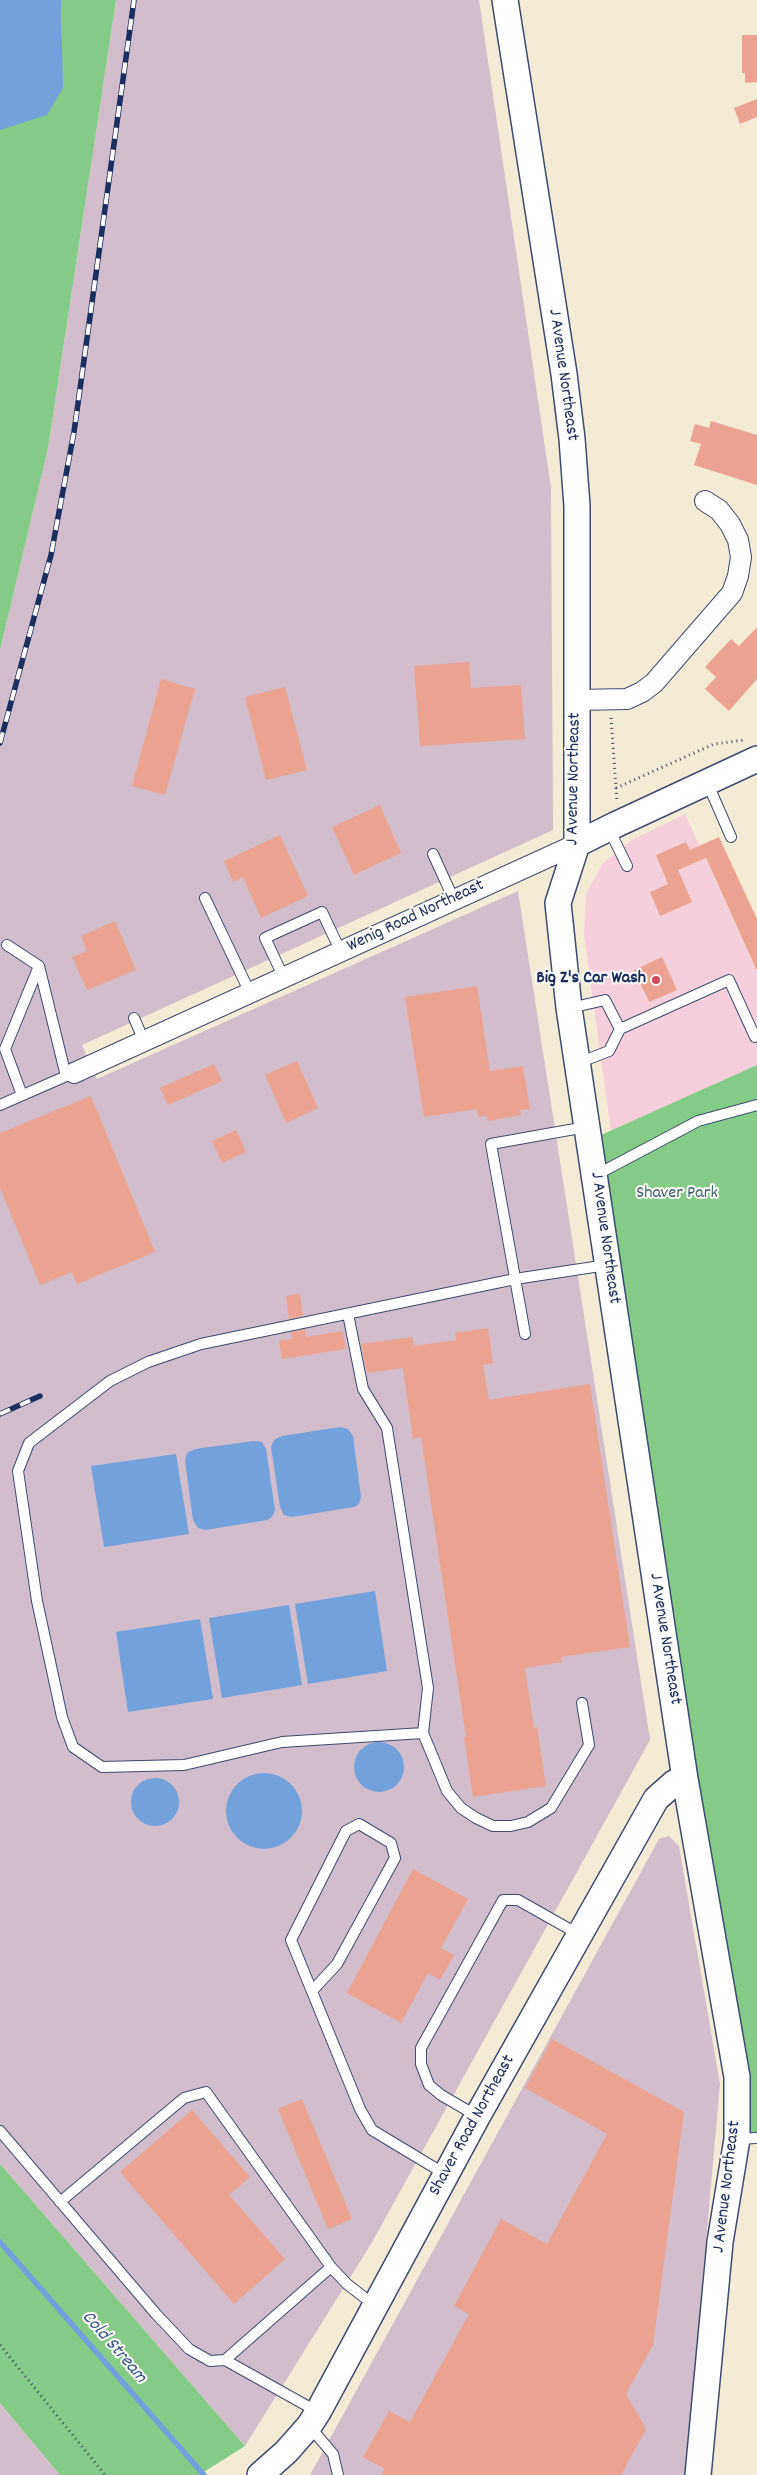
<!DOCTYPE html>
<html>
<head>
<meta charset="utf-8">
<style>
  body { margin:0 }
  canvas { display:block; background:#f4ebd6 }
</style>
</head>
<body>
<canvas width="757" height="2475"></canvas>
<script>
const ctx = document.querySelector('canvas').getContext('2d');
ctx.lineJoin = 'round';
function fill(path, color) { ctx.fillStyle = color; ctx.fill(path, 'evenodd'); }
const toPath = rows => new Path2D(rows.map(r => 'M' + r).join(''));
function stroke(path, color, width, dash) { ctx.strokeStyle = color; ctx.lineWidth = width; ctx.lineCap = dash ? 'butt' : 'round'; ctx.setLineDash(dash || []); ctx.stroke(path); }
function label(font, color, halo, rows, align = 'center') {
  ctx.font = font + ' Dekko,sans-serif'; ctx.lineWidth = 4; ctx.setLineDash([]); ctx.textBaseline = 'middle'; ctx.strokeStyle = halo; ctx.fillStyle = color; for (const [text, x, y, turn = 0] of rows) {
    ctx.save(); ctx.translate(x, y); ctx.rotate((+turn || 0) * Math.PI / 180); ctx.textAlign = isNaN(turn) ? turn : align; if (halo) ctx.strokeText(text, 0, 0); ctx.fillText(text, 0, 0); ctx.restore();
  }
}
fill(toPath([
  [685,814,757,971,757,1065,611,1131,584,935,586,894,603,863,632,840]
]), '#f5cfdb');
fill(toPath([
  [116,0,479,0,551,488,553,830,82,1045,97,1079,518,891,650,1740,371,2244,245,2446,0,2164,0,650,48,448],
  [669,1836,679,1846,720,2084,685,2475,310,2475,659,1839],
  [0,2403,60,2475,0,2475]
]), '#d1bdcc');
fill(toPath([
  [61,0,116,0,48,448,0,650,0,130,62,40],
  [757,1065,757,2140,737,2139,590,1140],
  [0,2164,245,2446,199,2475,60,2475,0,2403]
]), '#83cb87');
fill(toPath([
  [0,0,61,0,63,88,47,115,0,130],
  [340,1427,348,1429,353,1436,361,1497,359,1504,354,1507,292,1517,284,1515,280,1507,271,1447,274,1440,282,1436],
  [254,1441,262,1442,266,1449,275,1510,272,1517,267,1520,205,1530,198,1528,193,1520,185,1461,187,1453,195,1449],
  [176,1454,189,1534,104,1547,91,1466],
  [375,1591,387,1671,308,1684,295,1604],
  [289,1605,302,1685,222,1698,209,1618],
  [200,1619,213,1699,128,1712,116,1632],
  '354 1767a25 25 0 1 1 50 0a25 25 0 1 1-50 0Z',
  '226 1811a38 38 0 1 1 76 0a38 38 0 1 1-76 0Z',
  '131 1802a24 24 0 1 1 48 0a24 24 0 1 1-48 0Z'
]), '#73a1dc');
stroke(toPath([
  [0,2242,204,2475]
]), '#73a1dc', 5.5);
fill(toPath([
  [742,35,757,35,757,82,745,83,745,73,742,73],
  [757,99,757,117,740,124,734,108],
  [711,421,757,435,757,485,694,465,701,444,690,441,695,424,709,428],
  [757,627,757,679,729,711,705,689,716,677,705,667,731,639,739,646],
  [469,662,471,688,521,685,525,739,420,746,414,666],
  [161,679,195,689,165,795,132,786],
  [285,687,307,770,266,780,245,697],
  [380,805,401,853,354,875,332,827],
  [280,835,308,896,261,918,243,877,233,882,224,861],
  [719,837,757,919,757,971,706,858,678,870,692,902,660,916,650,892,668,884,656,855,686,842,690,850],
  [115,921,136,970,87,990,72,957,87,951,81,936],
  [662,957,677,990,649,1002,634,970],
  [477,986,490,1071,523,1066,530,1109,520,1110,521,1115,488,1121,487,1116,478,1117,477,1109,424,1117,405,997],
  [297,1061,318,1108,286,1123,265,1075],
  [214,1064,222,1081,168,1105,160,1088],
  [91,1096,155,1252,77,1284,72,1272,40,1285,0,1188,0,1133],
  [236,1130,246,1152,222,1163,212,1141],
  [300,1294,303,1316,289,1319,286,1296],
  [488,1328,493,1363,483,1365,489,1400,590,1384,630,1647,561,1657,562,1662,525,1668,534,1728,537,1727,546,1786,473,1797,464,1737,466,1737,421,1437,413,1439,403,1368,367,1373,361,1344,412,1337,414,1346,456,1340,455,1333],
  [305,1329,306,1337,343,1331,346,1349,282,1359,279,1341,292,1339,291,1332],
  [413,1869,468,1899,441,1948,454,1955,440,1980,428,1973,401,2023,347,1993],
  [552,2039,684,2112,653,2345,626,2394,646,2429,621,2475,381,2475,385,2469,363,2457,389,2411,410,2422,469,2314,454,2306,501,2219,547,2244,607,2134,525,2088],
  [302,2099,352,2219,328,2229,278,2109],
  [192,2110,250,2177,229,2195,285,2259,234,2304,120,2172]
]), '#eda392');
const service = toPath([
  [707,782,731,837],
  [609,829,627,866],
  [433,854,454,900],
  [205,898,250,993],
  [7,945,39,966,66,1076],
  [284,978,265,938,322,912,341,952],
  [570,1008,605,1000,620,1029],
  [134,1018,144,1041],
  [578,1063,609,1051,620,1029,729,980,755,1037],
  [22,1095,5,1049,39,966],
  [0,1105,71,1074],
  [596,1175,698,1121,757,1105],
  [348,1314,363,1389,387,1428,428,1688,423,1733],
  [525,1334,491,1144,586,1127],
  [582,1703,589,1745,551,1808,528,1822,511,1826,493,1826,476,1818,461,1808,447,1791,423,1733,282,1742,184,1765,102,1767,73,1747,62,1717,37,1601,18,1471,29,1443,110,1381,148,1362,201,1344,515,1279,607,1265],
  [312,1991,337,1964,395,1858,391,1843,359,1824,346,1831,291,1940,360,2109,372,2130,445,2174],
  [477,2116,441,2095,429,2085,421,2064,421,2048,503,1900,518,1900,580,1935],
  [0,2131,156,2314,189,2349,210,2361,225,2360],
  [737,2139,757,2138],
  [60,2202,184,2098,206,2092,331,2267],
  [318,2412,225,2360,331,2267,347,2284,365,2298,377,2301],
  [310,2427,333,2454,338,2475]
]);
const minor = toPath([
  [576,700,627,699,642,692,654,683,732,593,738,576,741,557,738,540,730,524,719,510,705,501],
  [74,1073,577,844]
]);
const tertiary = toPath([
  [505,0,564,374,572,439,577,506,577,844,558,903,569,1008,685,1779,737,2077,737,2139,720,2242,698,2475],
  [577,844,615,825,757,759],
  [260,2475,286,2452,309,2426,318,2412,477,2117,656,1799,674,1783,685,1779]
]);
stroke(service, '#3c4b70', 12);
stroke(minor, '#3c4b70', 22);
stroke(tertiary, '#3c4b70', 28);
stroke(toPath([
  [611,718,617,801],
  [616,788,714,744,745,740],
  [0,2345,105,2475]
]), '#3c4b70', 3, [1, 4]);
stroke(service, '#fff', 10);
stroke(minor, '#fff', 20);
stroke(tertiary, '#fff', 25);
const rail = toPath([
  [0,743,51,555,74,432,134,0],
  [0,1414,40,1396]
]);
stroke(rail, '#1b2f5e', 5.5);
stroke(rail, '#fdfcf7', 4, [11]);
for (const [x, y, r, color] of [
  [656,980,5,"#d1495b"]
]) { const dot = new Path2D(); dot.arc(x, y, r, 0, 2 * Math.PI); ctx.fillStyle = color; ctx.fill(dot); stroke(dot, '#fdfcf7', 2); }
label('18px', '#1b2f5e', '#fdfcf7', [
  ["J Avenue Northeast",562,375,82],
  ["J Avenue Northeast",575,779,-89],
  ["Wenig Road Northeast",416,917,-25],
  ["J Avenue Northeast",604,1238,82],
  ["J Avenue Northeast",664,1639,81],
  ["Shaver Road Northeast",473,2126,-61],
  ["J Avenue Northeast",728,2187,-83]
]);
label('bold 18px', '#1b2f5e', '#fdfcf7', [
  ["Big Z's Car Wash",646,980]
], 'right');
label('18px', '#3a5e6a', '#fdfcf7', [
  ["Shaver Park",677,1195]
]);
label('italic 19px', '#3a578a', '#fdfcf7', [
  ["Cold Stream",113,2348,49]
]);
</script>
</body>
</html>
